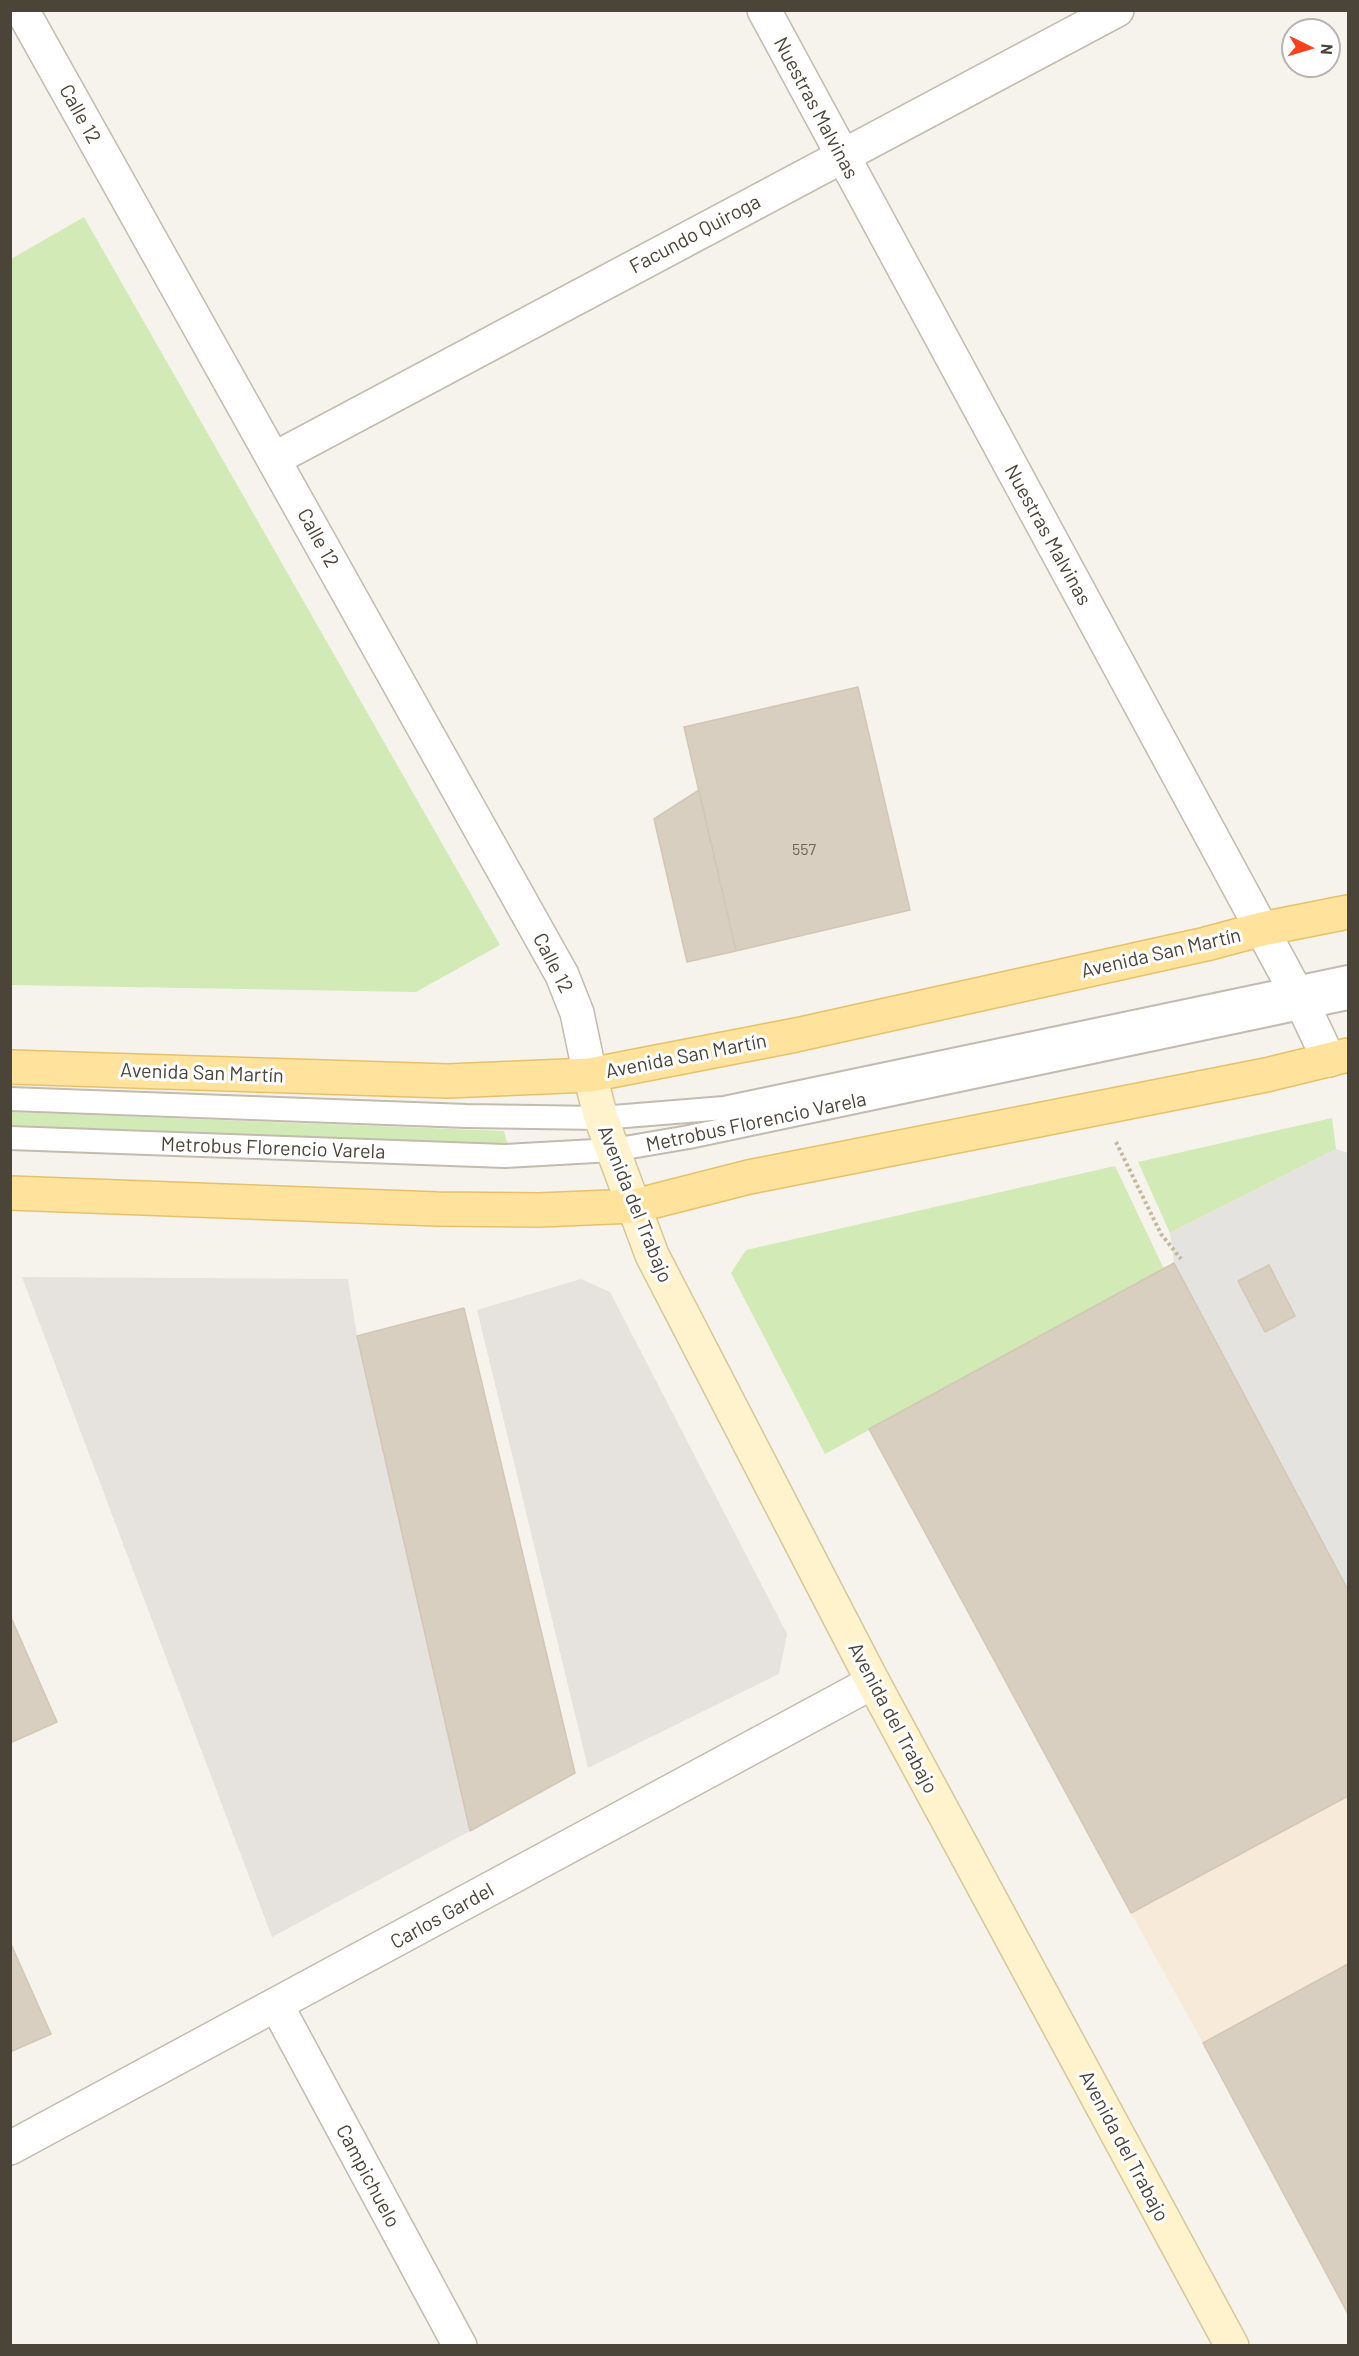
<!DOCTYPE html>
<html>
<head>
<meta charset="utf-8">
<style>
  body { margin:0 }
  #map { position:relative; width:1359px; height:2356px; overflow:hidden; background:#f6f3ec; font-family:Barlow,sans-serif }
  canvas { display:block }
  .frame { position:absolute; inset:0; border:12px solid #4b4439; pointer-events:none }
  .north { position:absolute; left:1281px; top:18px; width:60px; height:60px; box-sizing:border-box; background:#fff; border:2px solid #b7b4b0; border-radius:50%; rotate:95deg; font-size:16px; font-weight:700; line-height:24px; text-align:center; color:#4b4439 }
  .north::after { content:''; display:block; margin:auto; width:21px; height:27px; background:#fc3f1d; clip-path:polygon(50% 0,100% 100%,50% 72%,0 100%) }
</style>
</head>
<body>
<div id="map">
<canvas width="1359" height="2356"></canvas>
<div class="frame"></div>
<div class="north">N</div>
</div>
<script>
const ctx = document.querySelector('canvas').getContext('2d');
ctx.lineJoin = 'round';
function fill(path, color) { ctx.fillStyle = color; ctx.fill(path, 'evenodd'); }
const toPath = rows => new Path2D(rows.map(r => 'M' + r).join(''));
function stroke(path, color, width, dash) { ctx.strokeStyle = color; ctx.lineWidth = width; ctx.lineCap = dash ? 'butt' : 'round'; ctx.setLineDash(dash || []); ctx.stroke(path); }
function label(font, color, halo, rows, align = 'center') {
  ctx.font = font + ' Barlow,sans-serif'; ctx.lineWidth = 6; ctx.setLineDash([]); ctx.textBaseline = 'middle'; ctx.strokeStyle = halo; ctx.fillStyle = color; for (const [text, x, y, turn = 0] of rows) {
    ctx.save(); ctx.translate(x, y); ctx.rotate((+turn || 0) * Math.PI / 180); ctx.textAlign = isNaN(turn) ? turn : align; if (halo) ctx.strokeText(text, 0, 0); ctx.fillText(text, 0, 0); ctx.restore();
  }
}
fill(toPath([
  [1348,1796,1348,1964,1203,2043,1131,1913]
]), '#f7ead8');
fill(toPath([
  [22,1277,348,1279,357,1336,470,1831,272,1937],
  [581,1279,610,1292,787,1634,779,1674,588,1768,477,1310]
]), '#e6e2dd');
fill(toPath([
  [84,217,500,945,416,992,11,985,11,259],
  [11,1112,504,1131,508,1146,11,1127],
  [1332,1118,1336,1149,1170,1233,1138,1162],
  [1115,1166,1164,1269,825,1454,731,1273,746,1250]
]), '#d2eab5');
fill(toPath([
  [1336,1149,1348,1153,1348,1591,1174,1263,1170,1233]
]), '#e5e3e0');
const building = toPath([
  [858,687,910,910,736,951,684,727,858,687],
  [699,790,736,951,687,962,654,819,699,790],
  [1174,1263,1348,1590,1348,1796,1131,1913,869,1429,1174,1263],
  [1269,1265,1295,1316,1265,1332,1238,1281,1269,1265],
  [464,1308,575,1773,470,1831,357,1336,464,1308],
  [10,1615,57,1722,10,1743,10,1615],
  [10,1942,51,2034,10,2052,10,1942],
  [1348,1964,1348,2314,1203,2043,1348,1964]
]);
fill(building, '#d8cfc1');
stroke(building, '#d3c7b4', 1.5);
const lane = toPath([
  [10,1099,467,1116,601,1118,724,1108,1348,977],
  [10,1138,505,1156,613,1150,689,1137,1348,998]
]);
const street = toPath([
  [22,10,562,975,577,1013,590,1075],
  [764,10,1304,1007,1329,1060],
  [274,459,1117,10],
  [277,2006,460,2346],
  [10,2148,873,1682]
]);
const secondary = toPath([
  [590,1075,601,1118,652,1255,873,1682,1232,2346]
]);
const primary = toPath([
  [10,1067,448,1081,590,1075,796,1035,1206,944,1262,929,1348,912],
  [10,1193,437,1209,539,1210,635,1206,749,1177,1266,1075,1348,1055]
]);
stroke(lane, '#c2bbae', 26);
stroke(street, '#c2bbae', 36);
stroke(secondary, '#d6c79b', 36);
stroke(primary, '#e6c16a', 36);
stroke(toPath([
  [1116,1142,1161,1234,1181,1259]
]), '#c4b79f', 4, [3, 3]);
stroke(lane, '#fff', 22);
stroke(street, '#fff', 33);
stroke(secondary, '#fff3cd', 33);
stroke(primary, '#ffe39c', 33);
label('16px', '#6e675b', null, [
  ["557",804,850]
]);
label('20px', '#4b4439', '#fff', [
  ["Nuestras Malvinas",816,108,62],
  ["Calle 12",80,114,61],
  ["Facundo Quiroga",695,234,-28],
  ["Nuestras Malvinas",1048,535,61],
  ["Calle 12",318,538,61],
  ["Avenida San Martín",1161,953,-13],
  ["Calle 12",553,963,63],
  ["Avenida San Martín",686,1056,-11],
  ["Avenida San Martín",202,1073,2],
  ["Metrobus Florencio Varela",756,1122,-12],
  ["Metrobus Florencio Varela",273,1148,2],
  ["Avenida del Trabajo",635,1204,68],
  ["Avenida del Trabajo",893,1718,62],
  ["Carlos Gardel",442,1916,-29],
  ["Avenida del Trabajo",1124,2146,62],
  ["Campichuelo",368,2176,62]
]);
</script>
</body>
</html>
